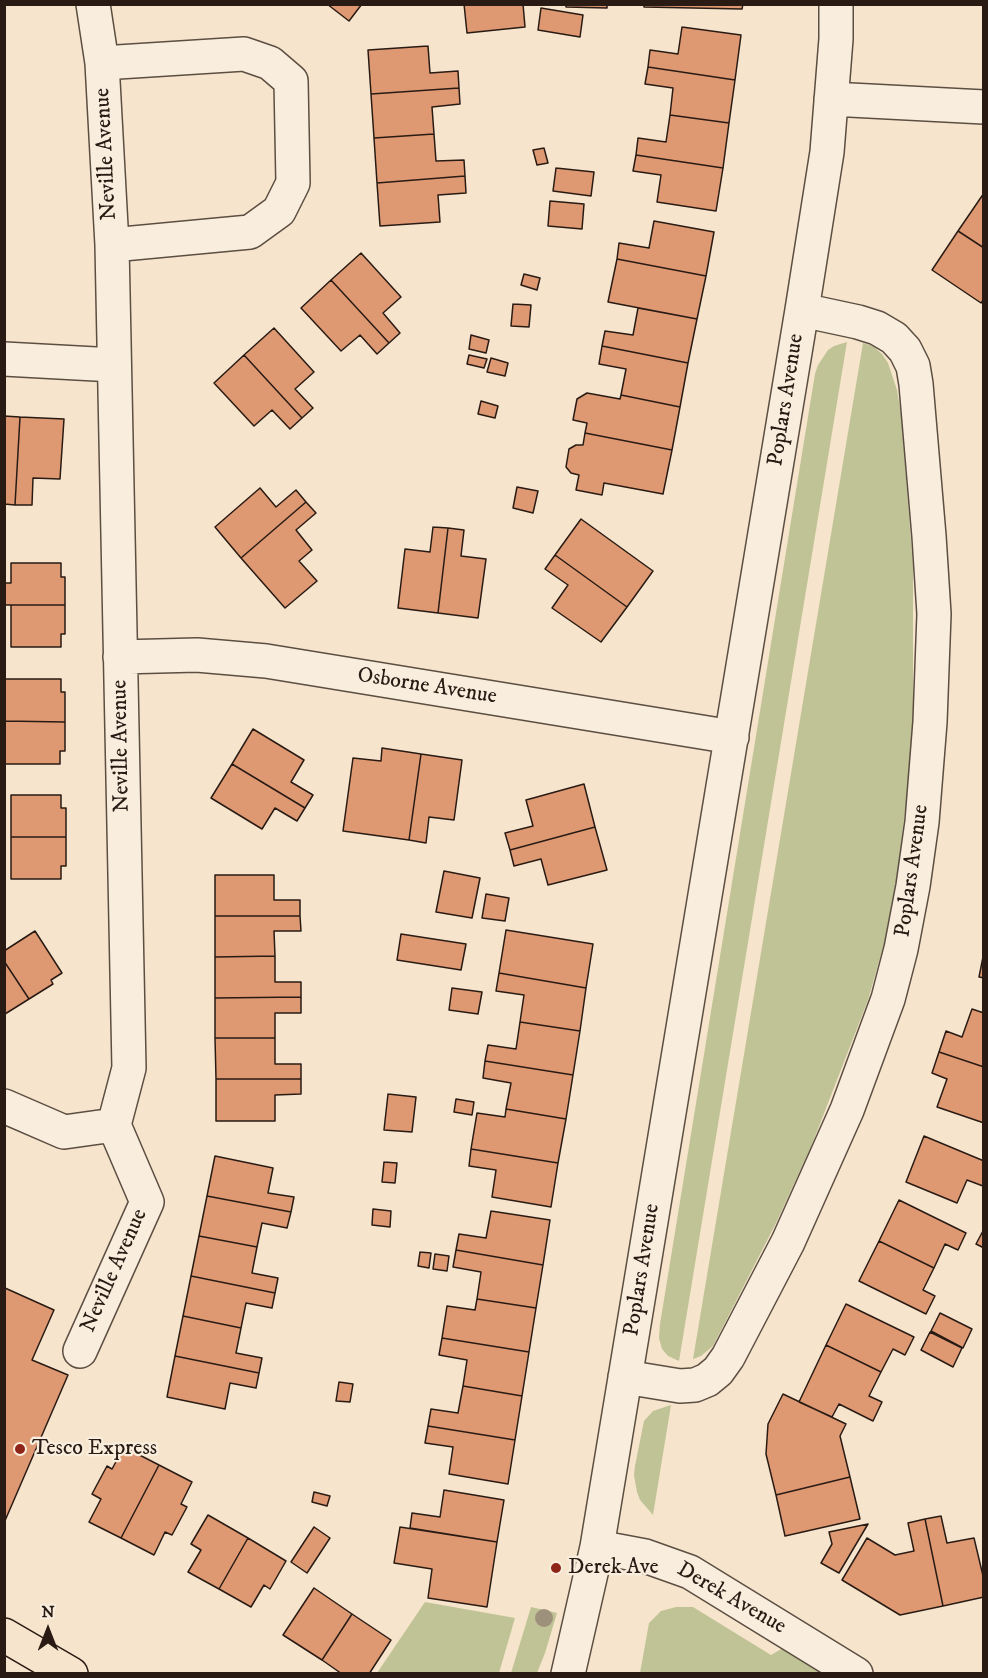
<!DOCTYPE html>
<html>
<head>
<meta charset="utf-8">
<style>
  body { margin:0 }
  #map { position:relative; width:988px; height:1678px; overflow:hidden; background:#f6e5cc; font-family:"IM FELL DW Pica",serif }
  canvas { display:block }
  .frame { position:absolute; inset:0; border:6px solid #291b14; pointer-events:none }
  .north { position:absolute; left:18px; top:1600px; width:60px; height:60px; -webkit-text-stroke:4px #f9eede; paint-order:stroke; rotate:0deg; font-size:16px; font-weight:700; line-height:24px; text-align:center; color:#291b14 }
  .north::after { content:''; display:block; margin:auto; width:21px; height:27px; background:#291b14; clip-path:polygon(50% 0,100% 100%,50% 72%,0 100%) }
</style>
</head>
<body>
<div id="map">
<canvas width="988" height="1678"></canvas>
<div class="frame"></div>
<div class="north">N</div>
</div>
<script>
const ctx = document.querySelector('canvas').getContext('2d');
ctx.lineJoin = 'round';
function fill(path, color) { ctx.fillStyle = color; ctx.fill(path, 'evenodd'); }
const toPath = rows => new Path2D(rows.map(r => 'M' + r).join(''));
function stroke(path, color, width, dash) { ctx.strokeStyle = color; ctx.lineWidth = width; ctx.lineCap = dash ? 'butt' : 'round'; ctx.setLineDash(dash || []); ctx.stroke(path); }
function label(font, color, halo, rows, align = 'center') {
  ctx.font = font + ' "IM FELL DW Pica",serif'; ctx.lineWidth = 4.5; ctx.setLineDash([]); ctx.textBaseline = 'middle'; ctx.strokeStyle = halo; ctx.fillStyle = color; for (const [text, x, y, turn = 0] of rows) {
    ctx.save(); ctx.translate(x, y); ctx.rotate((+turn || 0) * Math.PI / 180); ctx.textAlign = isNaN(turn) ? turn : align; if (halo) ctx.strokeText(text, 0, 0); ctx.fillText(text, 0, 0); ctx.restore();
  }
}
fill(toPath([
  [847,342,679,1361,668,1356,662,1349,659,1338,660,1324,815,374,818,365,828,350,834,346],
  [863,343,873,346,882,354,888,363,897,390,901,414,913,566,913,718,907,793,898,871,885,940,868,1000,811,1147,776,1223,713,1346,701,1356,693,1359],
  [671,1405,653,1515,640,1500,637,1492,634,1475,635,1466,644,1421,653,1411],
  [425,1602,515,1618,499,1673,377,1673],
  [531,1607,557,1613,545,1653,537,1673,511,1673],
  [676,1607,693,1607,771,1655,783,1648,823,1673,640,1673,649,1623,661,1611]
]), '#c0c395');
const building = toPath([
  [327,4,362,4,349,21,327,4],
  [464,4,523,4,525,27,467,33,464,4],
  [566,4,607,4,607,8,566,7,566,4],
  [644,4,743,4,742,9,644,7,644,4],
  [541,8,583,15,580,37,538,30,541,8],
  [682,27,741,35,735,80,648,67,650,50,678,54,682,27],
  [428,46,430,73,458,71,459,88,371,94,368,50,428,46],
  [648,67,735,80,729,123,670,115,673,88,645,84,648,67],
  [459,88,460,104,432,107,434,134,374,138,371,94,459,88],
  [670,115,729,123,723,168,636,155,638,138,666,142,670,115],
  [434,134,436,161,464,160,465,176,377,183,374,138,434,134],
  [544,148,548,163,537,165,533,150,544,148],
  [636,155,723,168,716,211,657,202,661,175,633,171,636,155],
  [556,168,594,172,591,196,553,191,556,168],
  [465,176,466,193,438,195,440,222,380,226,377,183,465,176],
  [984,193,984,248,958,231,984,193],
  [550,201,584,204,582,229,548,226,550,201],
  [654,221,714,232,706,276,617,259,619,243,649,248,654,221],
  [958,231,984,248,984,299,981,303,932,270,958,231],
  [361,253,401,297,383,313,400,333,389,343,331,280,361,253],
  [617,259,706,276,697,319,608,302,617,259],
  [524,274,540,278,537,290,521,285,524,274],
  [331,280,389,343,377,354,360,335,341,351,301,308,331,280],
  [513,304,531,305,529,327,511,326,513,304],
  [638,308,697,319,688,363,602,346,605,331,633,335,638,308],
  [274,328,314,372,295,389,313,408,302,418,244,355,274,328],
  [471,335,489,340,486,353,469,349,471,335],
  [602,346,688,363,680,407,621,395,626,369,599,364,602,346],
  [244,355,302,418,290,429,272,410,254,426,214,383,244,355],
  [469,355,487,359,484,368,467,364,469,355],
  [491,358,508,363,505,376,487,372,491,358],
  [587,393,620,399,621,395,680,407,672,450,585,433,587,423,573,420,577,399,587,393],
  [481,401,498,406,495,418,478,414,481,401],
  [4,416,20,417,15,505,4,504,4,416],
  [20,417,64,419,60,479,33,478,32,505,15,505,20,417],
  [585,433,672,450,663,494,604,483,602,495,576,490,579,475,571,473,566,467,569,449,576,445,583,445,585,433],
  [517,487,538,491,533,513,513,508,517,487],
  [260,488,276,507,296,490,306,502,241,558,215,527,260,488],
  [306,502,316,513,296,530,312,550,299,561,317,581,285,608,241,558,306,502],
  [581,519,653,571,627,607,555,555,581,519],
  [433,527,448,528,438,613,398,608,405,549,430,552,433,527],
  [448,528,464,530,461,556,486,559,478,618,438,613,448,528],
  [555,555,627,607,601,642,552,608,568,585,545,569,555,555],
  [11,563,61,563,61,577,65,577,65,605,4,605,4,583,11,583,11,563],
  [11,605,65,605,65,634,61,634,61,647,11,647,11,605],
  [4,679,61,679,61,692,65,692,65,722,4,721,4,679],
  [4,721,65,722,65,751,60,751,60,764,4,764,4,721],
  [253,729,304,760,291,782,313,795,305,808,232,764,253,729],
  [382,748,421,754,409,840,343,831,353,758,381,761,382,748],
  [421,754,462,760,454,820,429,817,426,843,409,840,421,754],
  [232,764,305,808,297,821,275,808,262,829,211,798,232,764],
  [584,784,595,827,510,850,505,833,533,826,526,800,584,784],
  [11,795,61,795,61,808,66,808,66,837,11,837,11,795],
  [595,827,607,870,548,885,541,859,514,866,510,850,595,827],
  [11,837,66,837,66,866,61,866,61,879,11,879,11,837],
  [444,871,480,878,472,918,436,912,444,871],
  [215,875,274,875,274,900,300,900,300,916,215,916,215,875],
  [486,894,509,898,505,921,482,918,486,894],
  [215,916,300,916,301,931,274,931,275,956,215,957,215,916],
  [506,930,593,944,586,988,499,973,506,930],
  [35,931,62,973,51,980,53,984,29,999,4,961,4,951,35,931],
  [401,934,466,944,461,970,397,960,401,934],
  [984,952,984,978,979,977,984,952],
  [275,956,275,982,301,982,301,997,215,998,215,957,275,956],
  [4,961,29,999,5,1014,4,1014,4,961],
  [499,973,586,988,580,1031,520,1022,524,995,496,991,499,973],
  [452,988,482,992,478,1014,449,1010,452,988],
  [301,997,301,1013,275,1013,275,1038,215,1038,215,998,301,997],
  [972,1009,984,1013,984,1067,939,1052,946,1031,962,1037,972,1009],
  [520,1022,580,1031,573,1075,485,1061,488,1045,516,1049,520,1022],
  [215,1038,275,1038,275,1064,301,1064,301,1079,216,1079,215,1038],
  [939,1052,984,1067,984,1123,937,1107,947,1079,932,1073,939,1052],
  [485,1061,573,1075,566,1119,506,1109,511,1083,483,1078,485,1061],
  [216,1079,301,1079,301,1094,275,1095,275,1121,216,1121,216,1079],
  [388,1094,416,1097,412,1132,384,1130,388,1094],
  [456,1099,474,1102,472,1115,454,1112,456,1099],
  [506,1109,566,1119,558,1163,471,1149,477,1113,505,1117,506,1109],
  [924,1136,984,1161,983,1186,967,1180,957,1203,906,1182,924,1136],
  [471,1149,558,1163,551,1207,492,1197,496,1170,469,1166,471,1149],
  [215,1156,273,1168,268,1193,294,1197,291,1212,207,1196,215,1156],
  [384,1162,397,1163,395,1183,382,1182,384,1162],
  [207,1196,291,1212,287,1228,262,1223,257,1247,199,1236,207,1196],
  [899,1200,966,1233,958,1250,945,1244,934,1268,879,1241,899,1200],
  [373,1209,391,1211,390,1227,372,1225,373,1209],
  [491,1211,550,1220,543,1265,456,1250,459,1234,486,1238,491,1211],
  [984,1229,984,1248,976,1244,984,1229],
  [199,1236,257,1247,252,1273,278,1278,275,1293,191,1276,199,1236],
  [879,1241,934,1268,923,1290,935,1296,926,1314,859,1281,879,1241],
  [456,1250,543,1265,536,1308,477,1299,481,1272,453,1267,456,1250],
  [420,1252,431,1253,429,1268,418,1266,420,1252],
  [435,1254,449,1256,447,1271,433,1269,435,1254],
  [191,1276,275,1293,272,1308,246,1303,241,1328,183,1316,191,1276],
  [5,1288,54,1310,32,1360,68,1375,4,1523,5,1288],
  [477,1299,536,1308,529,1352,442,1338,447,1306,475,1310,477,1299],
  [846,1304,914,1337,905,1355,893,1349,881,1372,826,1345,846,1304],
  [940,1313,972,1329,963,1348,931,1331,940,1313],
  [183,1316,241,1328,236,1353,262,1358,259,1373,175,1356,183,1316],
  [930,1332,962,1348,953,1367,921,1350,930,1332],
  [442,1338,529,1352,522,1396,463,1386,467,1360,439,1355,442,1338],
  [826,1345,881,1372,869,1396,882,1402,873,1421,839,1404,832,1417,799,1402,826,1345],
  [175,1356,259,1373,256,1388,230,1383,225,1409,167,1397,175,1356],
  [339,1382,353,1384,350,1402,336,1401,339,1382],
  [463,1386,522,1396,515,1440,428,1426,431,1409,458,1413,463,1386],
  [783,1394,846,1424,840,1436,850,1477,776,1495,766,1454,768,1424,783,1394],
  [428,1426,515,1440,508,1484,449,1474,453,1447,425,1443,428,1426],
  [124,1447,159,1465,121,1538,89,1522,101,1499,92,1494,107,1466,112,1469,124,1447],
  [159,1465,192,1482,181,1504,187,1507,172,1535,165,1532,154,1555,121,1538,159,1465],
  [850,1477,860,1519,785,1536,776,1495,850,1477],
  [444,1490,504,1500,497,1542,410,1528,412,1513,440,1517,444,1490],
  [314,1492,330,1496,327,1506,312,1502,314,1492],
  [208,1515,248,1538,219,1589,188,1572,201,1550,191,1544,208,1515],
  [941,1516,947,1543,974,1538,984,1580,984,1597,943,1606,925,1519,941,1516],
  [925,1519,943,1606,900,1615,842,1580,867,1538,895,1555,914,1551,908,1523,925,1519],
  [868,1524,839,1573,821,1563,832,1544,829,1532,868,1524],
  [314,1527,330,1538,307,1573,291,1562,314,1527],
  [400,1527,497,1542,487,1607,428,1598,432,1569,394,1563,400,1527],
  [248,1538,286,1561,270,1589,264,1585,251,1607,219,1589,248,1538],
  [314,1588,352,1614,322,1660,283,1635,314,1588],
  [352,1614,391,1640,369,1674,342,1674,322,1660,352,1614]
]);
fill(building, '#de9973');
stroke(building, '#291b14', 1.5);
const minor = toPath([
  [102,63,244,54,270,63,291,81,293,183,279,211,250,232,112,245],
  [831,99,984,107],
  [4,359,114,365],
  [120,657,197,655,266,661,732,737],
  [4,1106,64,1132,114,1125,129,1068,112,245,102,63,93,4],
  [80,1351,147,1202,114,1125],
  [625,1377,680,1386,695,1385,707,1380,718,1371,728,1357,788,1242,847,1110,888,999,901,949,913,886,922,822,930,722,934,614,929,536,916,384,913,366,905,350,894,338,877,328,858,322,802,310],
  [597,1547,645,1556,690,1572,856,1674],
  [568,1674,597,1547,802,310,827,152,836,39,836,4]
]);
const major = toPath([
  [4,1635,71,1674]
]);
stroke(minor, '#5c4e42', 36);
stroke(major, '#291b14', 36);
stroke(minor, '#f9eede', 33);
stroke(major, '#f6e5cc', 33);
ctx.fillStyle = '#9e917c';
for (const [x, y] of [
  [544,1618]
]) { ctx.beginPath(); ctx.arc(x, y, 9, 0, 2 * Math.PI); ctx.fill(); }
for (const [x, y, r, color] of [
  [20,1449,6,"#8f2418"],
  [556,1568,6,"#8f2418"]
]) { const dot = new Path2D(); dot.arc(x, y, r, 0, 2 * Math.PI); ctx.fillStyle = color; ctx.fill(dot); stroke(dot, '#f9eede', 2); }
label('22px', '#291b14', '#f9eede', [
  ["Neville Avenue",107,154,-93],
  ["Poplars Avenue",787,400,-81],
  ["Osborne Avenue",427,687,9],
  ["Neville Avenue",122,746,-91],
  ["Poplars Avenue",913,871,-82],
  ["Poplars Avenue",643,1270,-81],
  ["Neville Avenue",115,1271,-66],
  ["Derek Avenue",731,1599,30]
]);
label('22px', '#291b14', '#f9eede', [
  ["Tesco Express",32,1449],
  ["Derek Ave",568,1568]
], 'left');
</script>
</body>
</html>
